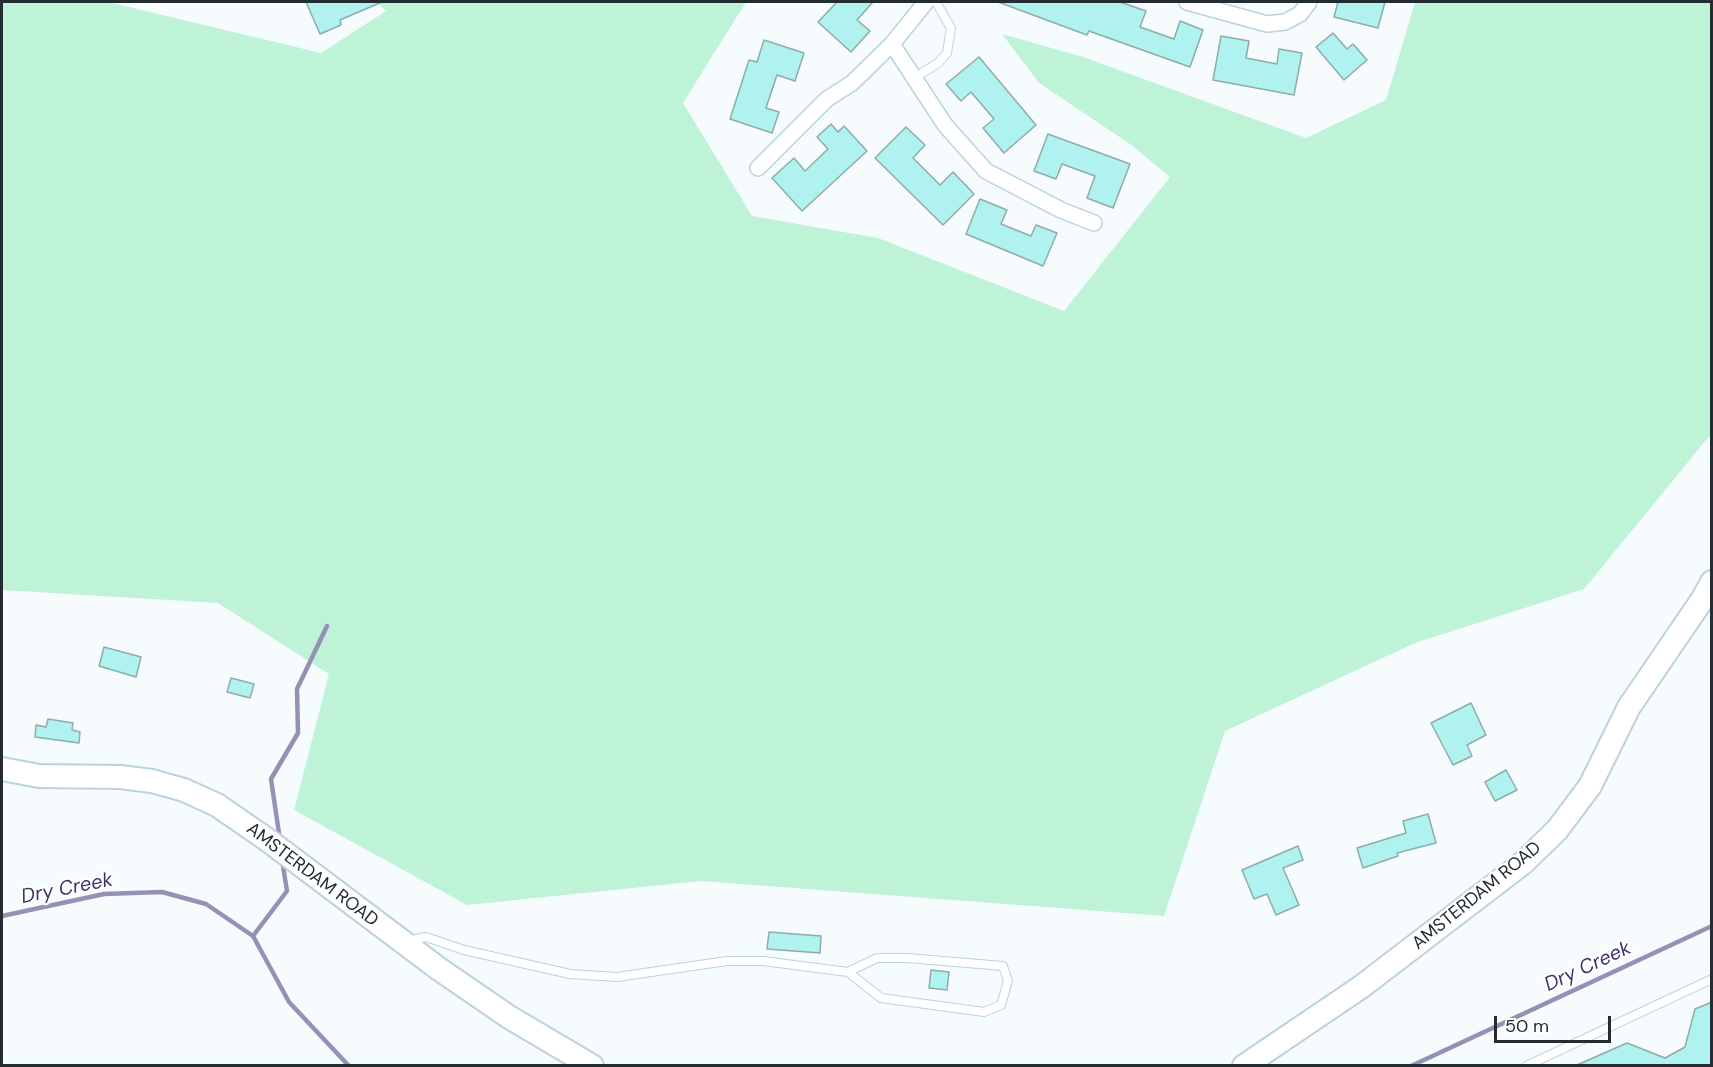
<!DOCTYPE html>
<html>
<head>
<meta charset="utf-8">
<style>
  body { margin:0 }
  #map { position:relative; width:1713px; height:1067px; overflow:hidden; background:#f6fbfd; font-family:"DM Sans",sans-serif }
  canvas { display:block }
  .frame { position:absolute; inset:0; border:3px solid #232c30; pointer-events:none }
  .scale { position:absolute; left:1494px; top:1016px; width:117px; height:27px; box-sizing:border-box; border:3px solid #232c30; border-top:0; padding-left:8px; font-size:18px; line-height:21px; white-space:nowrap; color:#232c30; -webkit-text-stroke:4px #fff; paint-order:stroke }
</style>
</head>
<body>
<div id="map">
<canvas width="1713" height="1067"></canvas>
<div class="frame"></div>
<div class="scale">50 m</div>
</div>
<script>
const ctx = document.querySelector('canvas').getContext('2d');
ctx.lineJoin = 'round';
function fill(path, color) { ctx.fillStyle = color; ctx.fill(path, 'evenodd'); }
const toPath = rows => new Path2D(rows.map(r => 'M' + r).join(''));
function stroke(path, color, width, dash) { ctx.strokeStyle = color; ctx.lineWidth = width; ctx.lineCap = dash ? 'butt' : 'round'; ctx.setLineDash(dash || []); ctx.stroke(path); }
function label(font, color, halo, rows, align = 'center') {
  ctx.font = font + ' "DM Sans",sans-serif'; ctx.lineWidth = 4.5; ctx.setLineDash([]); ctx.textBaseline = 'middle'; ctx.strokeStyle = halo; ctx.fillStyle = color; for (const [text, x, y, turn = 0] of rows) {
    ctx.save(); ctx.translate(x, y); ctx.rotate((+turn || 0) * Math.PI / 180); ctx.textAlign = isNaN(turn) ? turn : align; if (halo) ctx.strokeText(text, 0, 0); ctx.fillText(text, 0, 0); ctx.restore();
  }
}
fill(toPath([
  [2,2,108,2,321,53,386,11,377,2,746,2,683,103,752,216,878,238,1064,311,1170,177,1130,144,1039,83,1002,34,1083,57,1306,138,1386,100,1415,2,1711,2,1711,434,1584,589,1415,643,1225,731,1164,916,701,881,467,905,294,810,329,674,218,603,2,590]
]), '#bff3d8');
stroke(toPath([
  [280,840,271,779,298,733,297,689,327,626],
  [2,916,104,894,162,892,206,904,253,936,289,1002,349,1066],
  [253,936,287,891,282,860],
  [1411,1066,1712,926]
]), '#9392b5', 4.5);
const building = toPath([
  [306,2,382,2,340,20,341,25,320,34,306,2],
  [837,2,873,2,857,20,870,31,851,52,818,22,837,2],
  [998,2,1120,2,1146,11,1140,27,1174,39,1180,21,1203,30,1190,67,1089,31,1087,35,998,2],
  [1338,2,1385,2,1378,28,1334,17,1338,2],
  [1333,33,1347,49,1353,44,1367,60,1344,80,1316,47,1333,33],
  [1221,36,1249,41,1246,58,1277,64,1279,49,1302,53,1294,95,1213,80,1221,36],
  [764,40,804,53,795,81,777,75,766,108,779,112,772,133,730,119,749,60,757,62,764,40],
  [979,57,1036,125,1004,153,983,128,994,119,971,92,961,101,946,84,979,57],
  [831,124,838,132,844,126,867,151,802,211,772,178,794,158,805,171,828,149,817,137,831,124],
  [906,127,925,145,913,158,940,185,953,172,974,194,943,225,875,158,906,127],
  [1048,134,1130,164,1113,208,1087,198,1095,176,1062,164,1056,179,1034,171,1048,134],
  [980,199,1007,210,1001,224,1031,236,1036,225,1057,233,1043,266,966,234,980,199],
  [104,647,141,657,136,677,99,666,104,647],
  [231,678,254,684,250,698,227,692,231,678],
  [1471,703,1486,735,1467,745,1472,756,1453,765,1431,723,1471,703],
  [48,719,73,723,72,730,80,732,79,743,35,737,36,725,46,727,48,719],
  [1506,770,1517,790,1495,801,1485,782,1506,770],
  [1428,814,1436,843,1397,853,1398,856,1363,868,1357,848,1406,833,1403,821,1428,814],
  [1298,846,1303,860,1283,868,1299,905,1276,915,1267,894,1254,899,1242,870,1298,846],
  [769,932,821,936,820,953,767,949,769,932],
  [931,970,949,972,947,990,929,988,931,970],
  [1712,1002,1712,1065,1577,1065,1627,1043,1665,1058,1685,1047,1695,1009,1712,1002]
]);
fill(building, '#aff2f0');
stroke(building, '#8fabaa', 1.5);
const service = toPath([
  [914,78,938,63,947,53,951,28,936,2],
  [412,944,416,939,426,937,464,950,570,974,617,977,727,961,763,961,848,972,881,998,984,1012,1001,1005,1008,981,1003,966,907,958,877,958,848,972],
  [1526,1066,1712,979]
]);
const minor = toPath([
  [1187,2,1267,24,1285,22,1300,14,1309,2],
  [892,44,945,125,986,171,1061,210,1094,223],
  [758,168,827,99,852,83,892,44,926,2]
]);
const secondary = toPath([
  [2,769,39,776,120,777,152,781,184,790,217,805,269,841,439,969,509,1017,592,1066],
  [1244,1066,1361,987,1523,863,1557,830,1590,786,1629,707,1702,600,1712,582]
]);
stroke(service, '#bad3de', 10);
stroke(minor, '#bad3de', 18);
stroke(secondary, '#bad3de', 26);
stroke(service, '#fff', 8);
stroke(minor, '#fff', 15);
stroke(secondary, '#fff', 22);
label('18px', '#232c30', '#fff', [
  ["AMSTERDAM ROAD",312,875,37],
  ["AMSTERDAM ROAD",1477,896,-39]
]);
label('italic 20px', '#3d326c', '#fff', [
  ["Dry Creek",67,889,-11],
  ["Dry Creek",1588,967,-25]
]);
</script>
</body>
</html>
